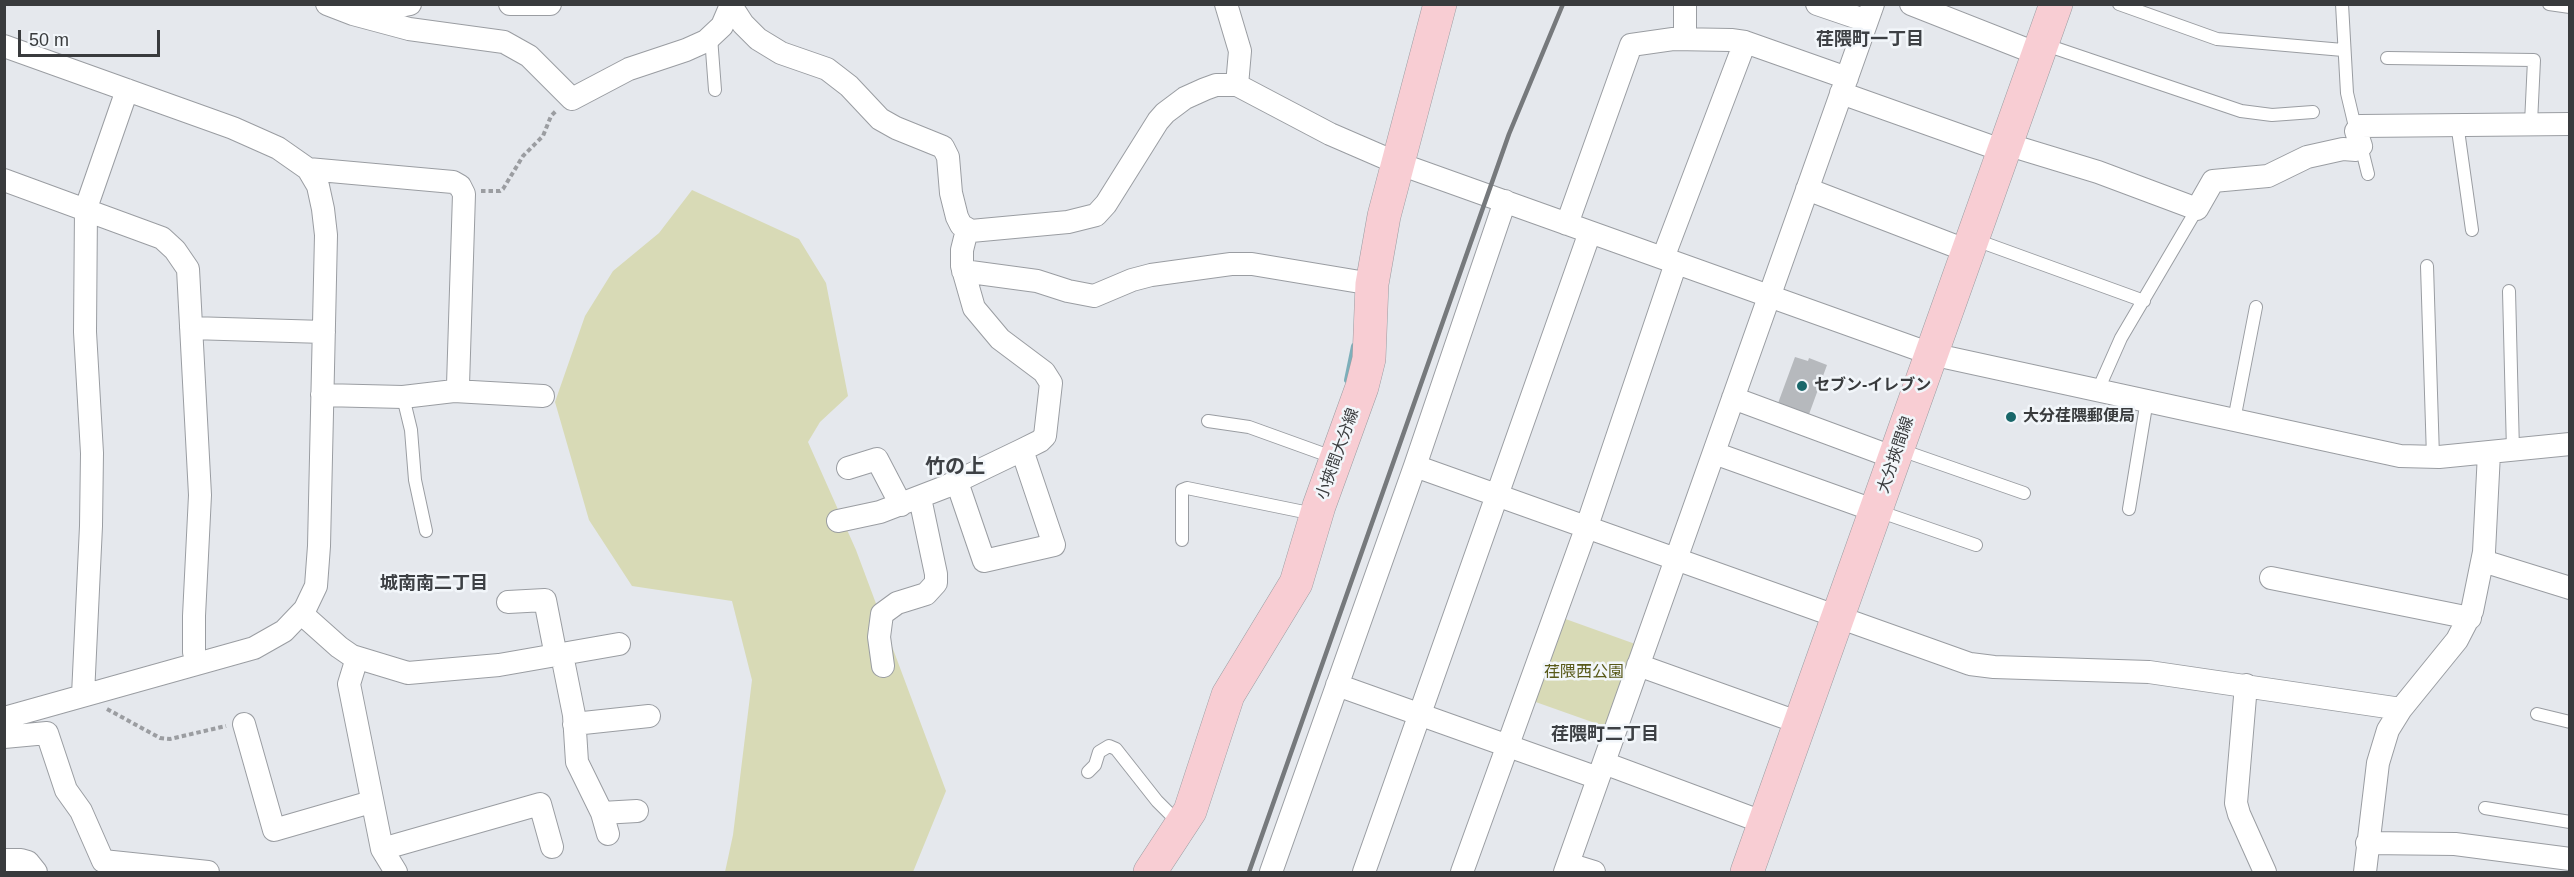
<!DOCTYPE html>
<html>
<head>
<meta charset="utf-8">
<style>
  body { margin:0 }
  #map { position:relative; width:2574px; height:877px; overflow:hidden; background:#e5e8ed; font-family:Helvetica,sans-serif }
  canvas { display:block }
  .frame { position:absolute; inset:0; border:6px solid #393b3d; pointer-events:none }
  .scale { position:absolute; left:18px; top:30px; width:142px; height:27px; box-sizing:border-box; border:3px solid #393b3d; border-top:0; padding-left:8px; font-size:18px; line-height:21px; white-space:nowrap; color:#393b3d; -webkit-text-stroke:4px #f2f6fa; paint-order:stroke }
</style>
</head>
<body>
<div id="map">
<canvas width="2574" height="877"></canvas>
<div class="frame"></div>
<div class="scale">50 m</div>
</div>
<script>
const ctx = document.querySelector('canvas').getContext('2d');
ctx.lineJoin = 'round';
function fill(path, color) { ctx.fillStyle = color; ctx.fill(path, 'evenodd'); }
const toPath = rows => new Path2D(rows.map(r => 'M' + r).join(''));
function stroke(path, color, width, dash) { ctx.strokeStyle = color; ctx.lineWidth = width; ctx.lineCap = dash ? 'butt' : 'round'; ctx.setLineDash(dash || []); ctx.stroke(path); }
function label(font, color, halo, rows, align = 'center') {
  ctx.font = font + ' Helvetica,"Noto Sans JP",sans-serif'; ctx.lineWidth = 5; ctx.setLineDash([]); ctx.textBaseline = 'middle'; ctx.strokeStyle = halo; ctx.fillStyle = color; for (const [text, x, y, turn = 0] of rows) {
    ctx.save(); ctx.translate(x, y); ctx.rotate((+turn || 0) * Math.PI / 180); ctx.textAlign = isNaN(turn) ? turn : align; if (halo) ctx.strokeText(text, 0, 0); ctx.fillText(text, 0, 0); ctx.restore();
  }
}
fill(toPath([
  [692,190,799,239,826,283,848,396,820,422,808,442,856,550,946,791,913,872,725,872,733,835,752,680,732,601,632,586,589,520,555,402,585,316,613,271,659,233],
  [1560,617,1638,645,1609,728,1530,700]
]), '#d8dab6');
stroke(toPath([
  [1347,380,1354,346]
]), '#7dafba', 6);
fill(toPath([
  [1795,357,1808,361,1809,358,1827,365,1808,417,1777,406]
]), '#b6b9bd');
const lane = toPath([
  [2119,4,2217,39,2343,50],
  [2342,4,2347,93,2356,131],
  [2549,4,2570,7],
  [711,37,715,90],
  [2043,44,2241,111,2272,115,2313,112],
  [2387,58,2534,60,2531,123],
  [2457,123,2472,230],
  [2361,146,2368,174],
  [1973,239,2144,301],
  [2427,266,2433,457],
  [2509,291,2513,451],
  [2098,390,2121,338,2197,209],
  [403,397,411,430,415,480,426,531],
  [2234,420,2256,307],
  [1208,421,1249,427,1335,458],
  [1898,449,2024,493],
  [2129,509,2147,400],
  [1878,511,1976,545],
  [1182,540,1182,490,1187,488,1314,514],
  [2537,714,2570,722],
  [1088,772,1095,765,1099,752,1109,746,1116,749,1157,801,1181,825],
  [2485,808,2570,822]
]);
const street = toPath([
  [327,4,353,14,409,29,504,42,529,56,572,99,629,69,686,50,706,41,722,26,731,5],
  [510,4,550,4],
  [730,4,743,24,758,39,781,53,827,69,849,86,880,119,896,128,943,147,948,157,951,193,957,217,961,225,971,231,1068,222,1096,215,1106,204,1158,121,1165,113,1185,98,1205,89,1216,85,1237,85,1330,134,1397,163,1931,354,2400,456,2439,457,2570,444],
  [1226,4,1240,51,1237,85],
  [1685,4,1685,39],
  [1817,4,1867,21],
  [1911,4,2038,54],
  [367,13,410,4],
  [4,46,233,128,278,148,308,169,318,186,323,209,326,235,319,546,316,586,305,609,284,631,254,648,4,718],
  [1841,93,2004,151],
  [2006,144,2098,172,2197,209,2213,181,2268,176,2307,157,2343,149,2356,150,2361,146,2356,131,2360,126,2570,124],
  [308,169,453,182,460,186,464,194,458,385,454,391,403,397,322,395],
  [4,180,162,238,175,250,188,269,200,495,194,616,194,652,197,663],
  [1807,189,1968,251],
  [1567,224,1631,45,1673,39,1731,40,1745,42,1847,78],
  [1663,258,1745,42],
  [963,271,1037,281,1068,291,1094,296,1132,280,1151,275,1231,264,1252,264,1372,284],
  [191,328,324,332],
  [454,391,543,396],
  [1733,398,1895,458],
  [1714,453,1876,511],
  [1415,466,1970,664,1994,667,2149,672,2401,709],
  [848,468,877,459,901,505],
  [957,482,984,561,1054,545,1022,450],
  [838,521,880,512,945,487,1022,450,1040,441,1045,436,1051,383,1044,372,1000,339,974,308,962,266,962,250,967,230],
  [2483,561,2570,588],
  [2271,578,2470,618],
  [508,602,545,600,556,656],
  [302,614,339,647,352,656,408,673,499,665,619,644],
  [562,655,574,715,577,762,602,813,608,834],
  [357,658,349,684,382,849,396,872],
  [1638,665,1800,723],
  [883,666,879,637,882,614,897,603,926,594,936,583,936,574,920,498],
  [1337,685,1598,778],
  [2246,685,2236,803,2239,814,2265,872],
  [83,695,91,526,92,453,85,332,86,208,127,90],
  [244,724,274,830,371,802],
  [574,724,649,716],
  [4,737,47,733,66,790,81,811,103,861,208,872],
  [1604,763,1765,823],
  [602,813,637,811],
  [2367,843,2455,844,2570,859],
  [382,849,540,804,552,847],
  [4,860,21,860,28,862,36,872],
  [1568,864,1594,872],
  [1271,872,1415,466,1505,201],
  [1364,872,1590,232],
  [1462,872,1587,526,1676,263],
  [1565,872,1873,4],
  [2365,872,2378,763,2388,730,2401,709,2457,640,2472,611,2484,552,2489,453]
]);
const secondary = toPath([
  [1150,872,1190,811,1228,695,1296,583,1319,506,1362,387,1369,359,1372,284,1384,216,1440,4],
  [1747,872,2056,4]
]);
stroke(lane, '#9a9da2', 14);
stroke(street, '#9a9da2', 24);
stroke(secondary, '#9a9da2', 34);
stroke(toPath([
  [481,191,500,191,503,189,523,156,543,136,551,116,556,111],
  [107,709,160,738,170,739,226,726]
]), '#9b9da1', 4, [4.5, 3]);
stroke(lane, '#fff', 12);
stroke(street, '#fff', 22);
stroke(secondary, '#f8cdd3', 33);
stroke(toPath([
  [1249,872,1509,134,1563,4]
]), '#76797c', 4.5);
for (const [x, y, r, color] of [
  [1802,386,6,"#19676a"],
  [2011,417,6,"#19676a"]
]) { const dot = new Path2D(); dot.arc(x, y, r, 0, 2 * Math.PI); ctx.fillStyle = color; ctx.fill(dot); stroke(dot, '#f2f6fa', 2); }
label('bold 16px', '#393b3d', '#f2f6fa', [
  ["セブン-イレブン",1814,386],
  ["大分荏隈郵便局",2023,417]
], 'left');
label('16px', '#393b3d', '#f2f6fa', [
  ["小挾間大分線",1338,454,-70],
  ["大分挾間線",1896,455,-71]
]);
label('16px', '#585918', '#f2f6fa', [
  ["荏隈西公園",1584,673]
]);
label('bold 18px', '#3d4044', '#f2f6fa', [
  ["荏隈町一丁目",1870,40],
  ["城南南二丁目",434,584],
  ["荏隈町二丁目",1605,735]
]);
label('bold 20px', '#3d4044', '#f2f6fa', [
  ["竹の上",955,467]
]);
</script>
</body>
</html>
